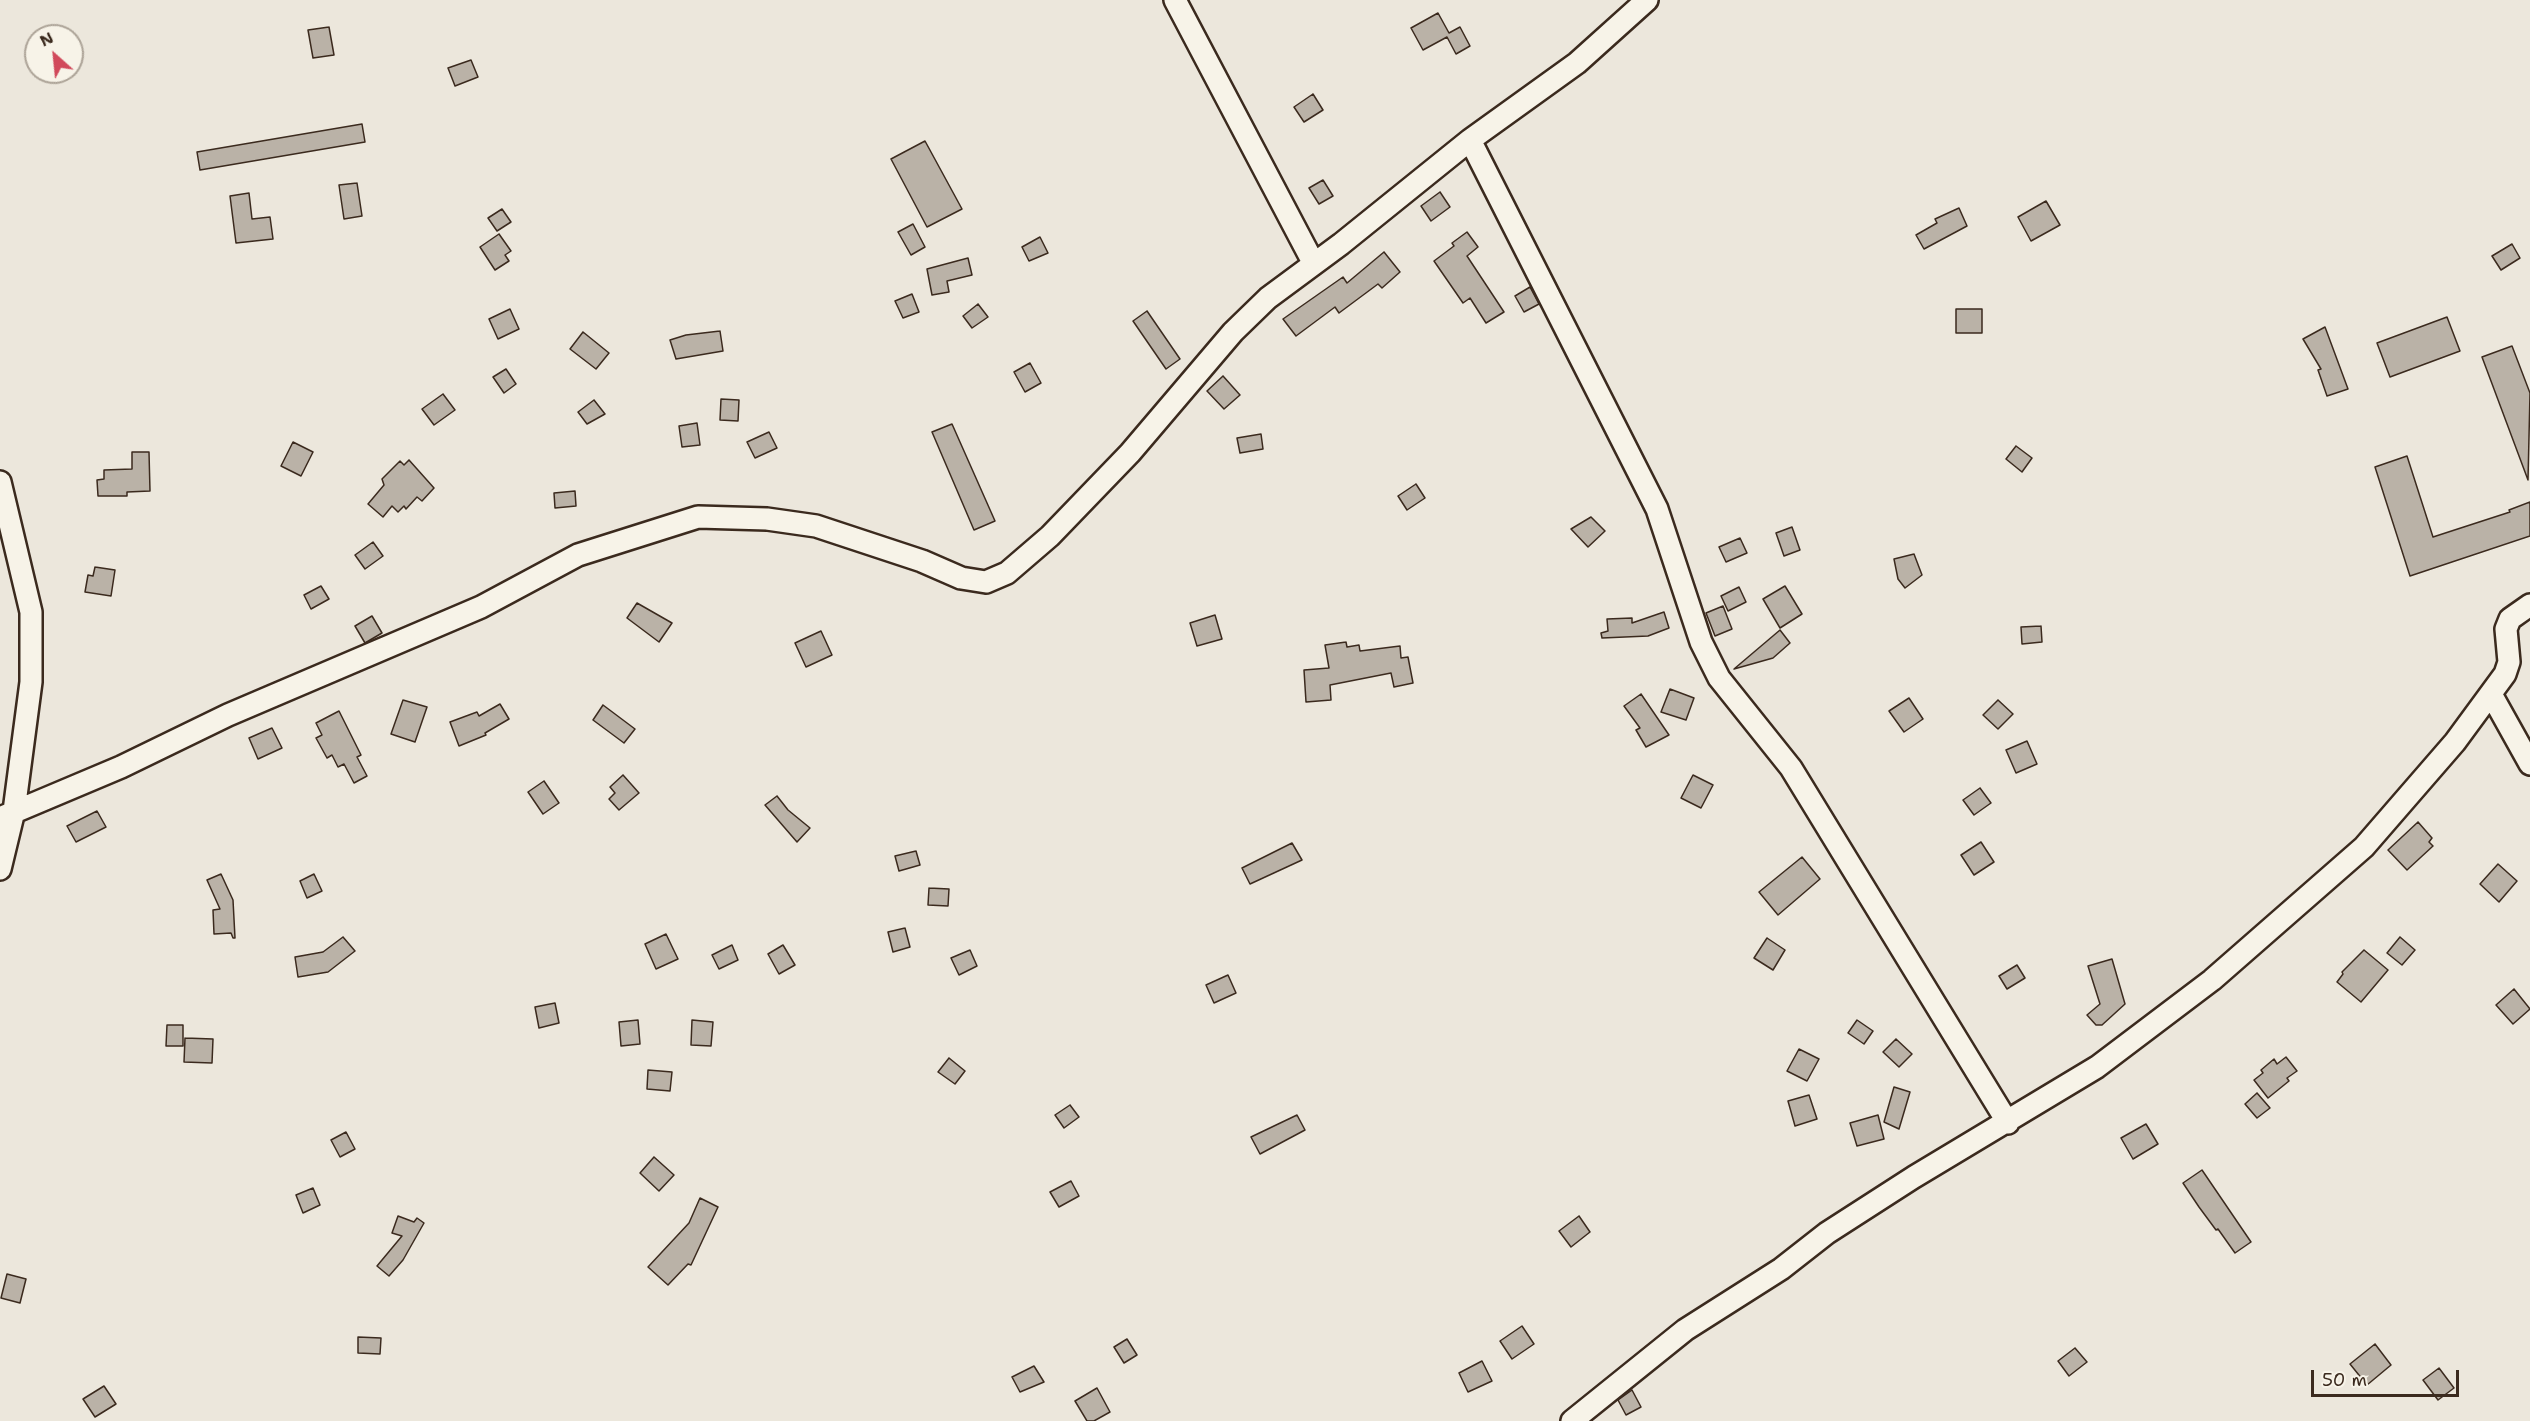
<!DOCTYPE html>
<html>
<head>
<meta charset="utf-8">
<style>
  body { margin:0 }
  #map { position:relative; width:2530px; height:1421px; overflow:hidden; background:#ece7dc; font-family:"Shantell Sans",sans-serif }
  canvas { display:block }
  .north { position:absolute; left:24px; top:24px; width:60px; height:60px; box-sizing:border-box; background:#f7f3e8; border:2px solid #aca397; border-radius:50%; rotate:333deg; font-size:16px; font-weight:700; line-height:24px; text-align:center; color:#3b2a1e }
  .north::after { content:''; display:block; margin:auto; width:21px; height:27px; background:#d1495b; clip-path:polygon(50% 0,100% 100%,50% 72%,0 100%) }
  .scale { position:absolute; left:2311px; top:1370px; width:148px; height:27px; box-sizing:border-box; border:3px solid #3b2a1e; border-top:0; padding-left:8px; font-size:18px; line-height:21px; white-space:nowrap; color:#3b2a1e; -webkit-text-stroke:4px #f7f3e8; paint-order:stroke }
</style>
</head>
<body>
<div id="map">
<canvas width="2530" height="1421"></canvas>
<div class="north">N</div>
<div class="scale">50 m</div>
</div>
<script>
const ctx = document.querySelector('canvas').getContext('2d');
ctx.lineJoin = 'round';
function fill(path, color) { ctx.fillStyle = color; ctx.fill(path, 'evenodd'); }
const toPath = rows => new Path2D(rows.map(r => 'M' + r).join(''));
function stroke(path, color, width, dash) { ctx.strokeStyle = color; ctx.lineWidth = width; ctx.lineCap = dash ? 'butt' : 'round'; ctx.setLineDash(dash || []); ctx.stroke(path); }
const building = toPath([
  [1438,13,1449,33,1460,27,1470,46,1456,54,1447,37,1423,50,1411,28,1438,13],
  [329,27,334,55,313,58,308,30,329,27],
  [471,60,478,77,455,86,448,68,471,60],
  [1313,94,1323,110,1304,122,1294,107,1313,94],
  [362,124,365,142,200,170,197,152,362,124],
  [925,141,962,209,927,227,891,159,925,141],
  [1323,180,1333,196,1319,204,1309,188,1323,180],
  [357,183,362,216,344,219,339,185,357,183],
  [1440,192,1450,207,1431,221,1421,206,1440,192],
  [249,193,252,219,270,217,273,239,236,243,230,196,249,193],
  [2046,201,2060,225,2031,241,2018,217,2046,201],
  [1959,208,1967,226,1924,249,1916,235,1937,223,1935,219,1959,208],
  [502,209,511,222,497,231,488,218,502,209],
  [913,224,925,247,911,255,898,232,913,224],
  [1467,232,1478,247,1467,256,1504,312,1486,323,1470,298,1463,303,1434,261,1454,246,1452,243,1467,232],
  [499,234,511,251,505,255,509,261,495,270,480,247,499,234],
  [1040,237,1048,253,1029,261,1022,247,1040,237],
  [2512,244,2520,258,2501,270,2492,256,2512,244],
  [1384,252,1400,272,1382,288,1378,284,1339,313,1335,307,1296,336,1283,319,1343,277,1347,283,1384,252],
  [968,258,972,275,947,281,949,292,932,295,927,269,968,258],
  [1530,287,1539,304,1524,312,1515,296,1530,287],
  [912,294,919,312,903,318,895,301,912,294],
  [978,304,988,317,972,328,963,316,978,304],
  [510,309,519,329,498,339,489,319,510,309],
  [1956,309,1982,309,1982,333,1956,333,1956,309],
  [1147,311,1180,359,1166,369,1133,321,1147,311],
  [2447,317,2460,351,2390,377,2377,343,2447,317],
  [2325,327,2348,389,2327,396,2318,370,2321,369,2303,339,2325,327],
  [720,331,723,351,676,359,670,340,686,335,720,331],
  [583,332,609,353,596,369,570,349,583,332],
  [2512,346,2530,393,2528,480,2482,357,2512,346],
  [1030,363,1041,383,1025,392,1014,372,1030,363],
  [506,369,516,384,504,393,493,377,506,369],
  [1223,376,1240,395,1224,409,1207,391,1223,376],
  [443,394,455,410,434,425,422,409,443,394],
  [721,399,739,400,738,421,720,420,721,399],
  [594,400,605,414,587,424,578,412,594,400],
  [697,423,700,445,682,447,679,426,697,423],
  [952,424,995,521,974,530,932,432,952,424],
  [769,432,777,448,755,458,747,442,769,432],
  [1261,434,1263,449,1240,453,1237,438,1261,434],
  [293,442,313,452,301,476,281,466,293,442],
  [2016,446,2032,458,2022,472,2006,459,2016,446],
  [132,452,149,452,150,491,127,492,127,496,98,496,97,480,104,479,104,470,132,469,132,452],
  [2407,456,2433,537,2510,512,2509,510,2530,502,2530,536,2410,576,2375,467,2407,456],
  [409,460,434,488,422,501,417,497,406,509,404,506,398,512,392,506,383,517,368,504,384,485,382,479,400,461,404,465,409,460],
  [1416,484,1425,498,1407,510,1398,496,1416,484],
  [575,491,576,506,555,508,554,493,575,491],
  [1591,517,1605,531,1588,547,1571,529,1591,517],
  [1792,527,1800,550,1784,556,1776,533,1792,527],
  [1740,538,1747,553,1726,562,1719,547,1740,538],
  [373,542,383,556,365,569,355,555,373,542],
  [1914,554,1922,575,1905,588,1898,579,1894,559,1914,554],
  [95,567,115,570,111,596,85,592,88,575,93,576,95,567],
  [321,586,329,599,311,609,304,595,321,586],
  [1785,586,1802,614,1780,628,1763,599,1785,586],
  [1739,587,1746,602,1728,611,1721,596,1739,587],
  [637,603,672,623,659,642,627,618,637,603],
  [1723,606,1732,629,1715,636,1706,613,1723,606],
  [1664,612,1669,628,1648,636,1602,638,1601,633,1608,631,1607,619,1632,618,1632,623,1664,612],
  [1215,615,1222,639,1197,646,1190,623,1215,615],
  [372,616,382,633,365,643,355,626,372,616],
  [2041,626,2042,642,2022,644,2021,627,2041,626],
  [1780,630,1790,643,1773,658,1734,669,1780,630],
  [821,631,832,655,806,667,795,643,821,631],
  [1346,642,1347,647,1359,645,1360,651,1400,646,1401,658,1408,657,1413,683,1394,687,1391,673,1330,685,1331,700,1306,702,1304,670,1329,668,1325,645,1346,642],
  [1670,689,1694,698,1686,720,1661,712,1670,689],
  [1641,694,1669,735,1646,747,1636,730,1640,728,1624,706,1641,694],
  [1909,698,1923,719,1904,732,1889,711,1909,698],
  [403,700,427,707,415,742,391,734,403,700],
  [1998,700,2013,714,1998,729,1983,715,1998,700],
  [500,704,509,719,485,733,486,735,459,746,450,722,477,712,479,716,500,704],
  [603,705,635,729,624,743,593,720,603,705],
  [339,711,361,755,357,757,367,776,354,783,344,764,338,767,332,755,327,758,316,738,322,735,316,723,339,711],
  [272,728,282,748,258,759,249,738,272,728],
  [2027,741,2037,764,2016,773,2006,750,2027,741],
  [623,775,639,793,619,810,609,799,615,793,610,787,623,775],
  [1693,775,1713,785,1701,808,1681,798,1693,775],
  [544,781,559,803,543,814,528,792,544,781],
  [1980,788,1991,803,1974,815,1963,800,1980,788],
  [777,796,788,810,810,828,797,842,765,805,777,796],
  [97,811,106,827,76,842,67,826,97,811],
  [2418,822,2432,838,2429,842,2433,846,2407,870,2388,850,2418,822],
  [1981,842,1994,862,1974,875,1961,855,1981,842],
  [1292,843,1302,860,1250,884,1242,868,1292,843],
  [916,851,920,865,899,871,895,856,916,851],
  [1802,857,1820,879,1778,915,1759,892,1802,857],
  [2498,864,2517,881,2499,902,2480,884,2498,864],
  [221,874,233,900,235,938,233,938,231,933,214,934,213,910,220,909,207,880,221,874],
  [314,874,322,891,307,898,300,881,314,874],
  [929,888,949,889,948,906,928,905,929,888],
  [905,928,910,947,893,952,888,932,905,928],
  [666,934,678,959,656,969,645,944,666,934],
  [343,937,355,951,328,972,298,977,295,957,323,952,343,937],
  [2400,937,2415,950,2402,965,2387,953,2400,937],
  [1767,938,1785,950,1773,970,1754,958,1767,938],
  [732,945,738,960,719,969,712,955,732,945],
  [783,945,795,965,779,974,768,954,783,945],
  [970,950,977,966,959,975,951,958,970,950],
  [2364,950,2388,970,2361,1002,2337,982,2343,974,2342,972,2364,950],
  [2112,959,2125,1004,2102,1025,2096,1025,2087,1015,2100,1004,2088,966,2112,959],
  [2017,965,2025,978,2007,989,1999,976,2017,965],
  [1228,975,1236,993,1214,1003,1206,985,1228,975],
  [2514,989,2530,1009,2513,1024,2496,1005,2514,989],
  [555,1003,559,1023,539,1028,535,1007,555,1003],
  [638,1020,640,1044,621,1046,619,1022,638,1020],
  [692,1020,713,1022,711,1046,691,1045,692,1020],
  [1857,1020,1873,1031,1864,1044,1848,1033,1857,1020],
  [167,1025,183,1025,183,1046,166,1046,167,1025],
  [185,1038,213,1039,212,1063,184,1062,185,1038],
  [1896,1039,1912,1054,1899,1067,1883,1052,1896,1039],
  [1799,1049,1819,1059,1807,1081,1787,1071,1799,1049],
  [2286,1057,2297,1071,2287,1078,2289,1081,2268,1098,2254,1080,2263,1073,2261,1070,2274,1059,2277,1064,2286,1057],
  [949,1058,965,1071,955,1084,938,1072,949,1058],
  [648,1070,672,1072,670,1091,647,1089,648,1070],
  [1894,1087,1910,1092,1899,1129,1884,1122,1894,1087],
  [2257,1093,2270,1108,2257,1118,2245,1104,2257,1093],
  [1809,1095,1817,1119,1795,1126,1788,1101,1809,1095],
  [1070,1105,1079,1117,1064,1128,1055,1115,1070,1105],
  [1297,1115,1305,1130,1260,1154,1251,1137,1297,1115],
  [1878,1115,1884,1139,1857,1146,1850,1123,1878,1115],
  [2146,1124,2158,1144,2133,1159,2121,1138,2146,1124],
  [346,1132,355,1149,340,1157,331,1140,346,1132],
  [654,1157,674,1175,659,1191,640,1173,654,1157],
  [2202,1170,2251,1242,2235,1253,2218,1229,2216,1230,2199,1207,2183,1183,2202,1170],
  [1071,1181,1079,1196,1059,1207,1050,1192,1071,1181],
  [313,1188,320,1205,303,1213,296,1195,313,1188],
  [700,1198,718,1207,691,1265,688,1264,668,1285,648,1267,689,1223,700,1198],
  [398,1216,414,1222,417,1218,424,1223,403,1260,389,1276,377,1266,402,1236,392,1233,398,1216],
  [1579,1216,1590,1232,1571,1247,1559,1231,1579,1216],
  [7,1274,26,1279,20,1303,1,1298,7,1274],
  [1522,1326,1534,1344,1512,1359,1500,1341,1522,1326],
  [358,1337,381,1338,380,1354,358,1353,358,1337],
  [1127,1339,1137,1355,1124,1363,1114,1347,1127,1339],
  [2375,1344,2391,1365,2367,1385,2350,1364,2375,1344],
  [2075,1348,2087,1362,2069,1376,2058,1361,2075,1348],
  [1482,1361,1492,1381,1468,1392,1459,1373,1482,1361],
  [1034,1366,1044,1382,1020,1392,1012,1377,1034,1366],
  [2439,1368,2454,1388,2438,1400,2423,1380,2439,1368],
  [104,1386,116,1404,95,1417,83,1399,104,1386],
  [1097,1388,1110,1412,1094,1421,1087,1421,1075,1401,1097,1388],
  [1632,1390,1641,1407,1626,1415,1618,1400,1632,1390]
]);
fill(building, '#bab2a7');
stroke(building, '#3b2a1e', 1.5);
const minor = toPath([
  [1175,0,1314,264],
  [1470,140,1657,509,1701,642,1719,678,1791,768,2008,1123],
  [0,482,31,612,31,682,14,811,0,869],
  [2491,694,2530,764],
  [0,818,121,767,228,715,481,607,578,555,698,517,767,519,816,526,922,561,961,578,986,582,1007,573,1050,536,1130,453,1233,332,1268,298,1341,244,1470,140,1577,63,1647,0],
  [1572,1421,1685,1330,1781,1269,1827,1233,1914,1177,2097,1067,2212,980,2364,847,2455,742,2505,674,2509,662,2506,629,2510,619,2530,605]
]);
stroke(minor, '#3b2a1e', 26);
stroke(minor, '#f7f3e8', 21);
</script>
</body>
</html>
